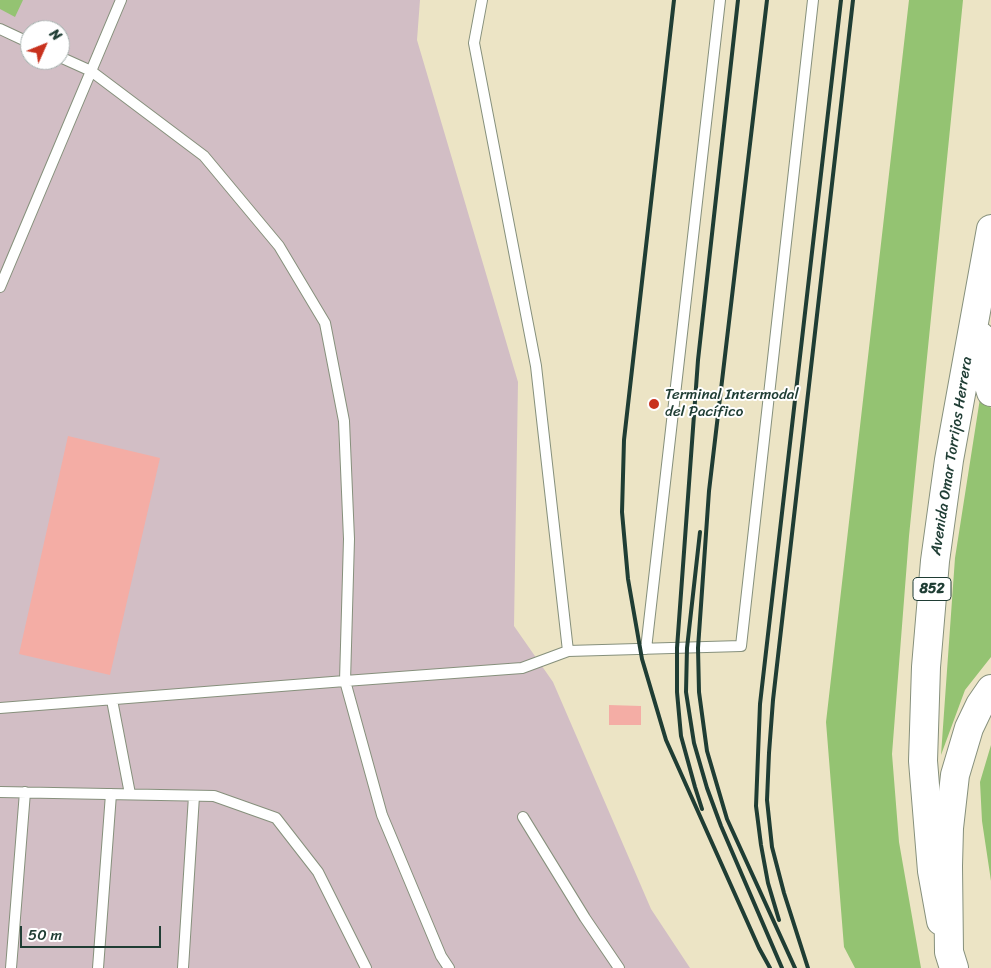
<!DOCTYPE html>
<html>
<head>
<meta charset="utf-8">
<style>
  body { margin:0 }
  #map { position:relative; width:991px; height:968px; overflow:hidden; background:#ece4c5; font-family:Sriracha,sans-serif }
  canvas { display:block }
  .north { position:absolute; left:20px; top:20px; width:50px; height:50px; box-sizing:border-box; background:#fff; border:1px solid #a5b1ae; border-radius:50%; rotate:46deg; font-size:14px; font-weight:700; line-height:20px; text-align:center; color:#1f3d34 }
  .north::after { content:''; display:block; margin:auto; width:18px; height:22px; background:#c8321e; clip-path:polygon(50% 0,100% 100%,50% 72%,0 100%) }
  .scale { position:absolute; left:20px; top:926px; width:141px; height:22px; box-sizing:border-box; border:2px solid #1f3d34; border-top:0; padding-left:6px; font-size:15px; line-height:18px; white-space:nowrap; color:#1f3d34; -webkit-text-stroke:4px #fff; paint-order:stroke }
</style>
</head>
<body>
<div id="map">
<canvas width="991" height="968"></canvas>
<div class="north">N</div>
<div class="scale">50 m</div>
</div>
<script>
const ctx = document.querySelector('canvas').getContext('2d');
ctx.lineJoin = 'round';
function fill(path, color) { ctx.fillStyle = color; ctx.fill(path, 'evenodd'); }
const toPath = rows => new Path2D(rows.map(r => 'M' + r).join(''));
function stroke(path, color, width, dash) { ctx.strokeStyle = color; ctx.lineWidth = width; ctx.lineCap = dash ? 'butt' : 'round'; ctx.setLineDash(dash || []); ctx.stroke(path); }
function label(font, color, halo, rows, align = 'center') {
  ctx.font = font + ' Sriracha,sans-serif'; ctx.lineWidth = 4; ctx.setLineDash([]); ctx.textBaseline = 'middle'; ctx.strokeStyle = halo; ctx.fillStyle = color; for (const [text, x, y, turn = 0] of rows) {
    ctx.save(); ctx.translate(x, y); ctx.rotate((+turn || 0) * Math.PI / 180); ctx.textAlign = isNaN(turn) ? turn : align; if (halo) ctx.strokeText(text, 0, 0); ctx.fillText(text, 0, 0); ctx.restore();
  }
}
fill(toPath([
  [0,0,420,0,417,40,518,382,514,626,553,682,651,909,690,968,0,968],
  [30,30,60,30,60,60,30,60]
]), '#d2bec5');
fill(toPath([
  [0,0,23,0,15,17,0,9],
  [909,0,963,0,909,536,892,754,899,842,921,968,855,968,844,947,826,722],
  [981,392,991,408,991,657,965,690,941,755,955,558],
  [991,745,991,881,982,821,980,782]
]), '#94c372');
fill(toPath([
  [68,436,160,458,110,675,19,654],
  [609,705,641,706,641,725,609,725]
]), '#f4ada5');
const lane = toPath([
  [482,0,474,43,536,366,568,651],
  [0,29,30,43],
  [0,287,121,0],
  [646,649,720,0],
  [112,700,130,794],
  [0,708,345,681,349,539,344,421,325,323,279,246,204,156,91,71,60,57],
  [0,792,214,796,276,818,318,872,366,968],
  [523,817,585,918,619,968],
  [11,968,25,792],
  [98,968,111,794],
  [183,968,194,796],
  [449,968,441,956,382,815,345,681,522,668,568,651,741,646,813,0]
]);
const primary = toPath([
  [980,336,982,363,991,392],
  [941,921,932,871,923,761,926,667,935,561,949,460,991,229]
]);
const highway = toPath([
  [954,968,949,952,948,866,949,828,955,775,969,728,980,705,991,689]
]);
stroke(lane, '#86907c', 12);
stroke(primary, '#86907c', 30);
stroke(highway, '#86907c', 30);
stroke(lane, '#fff', 10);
stroke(primary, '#fff', 28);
stroke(highway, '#fff', 28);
stroke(toPath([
  [674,0,624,440,622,512,628,579,642,659,666,740,759,948,770,968],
  [767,0,709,491,698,648,699,692,707,751,727,819,795,968],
  [700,532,687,648,686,692,694,743,707,788,721,826,782,968],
  [702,809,695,787,681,736,677,692,677,648,698,360,738,0],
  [779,920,768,883,761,845,756,806,760,704,841,0],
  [808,968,784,893,772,847,767,800,769,753,773,700,853,0]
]), '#1f3d34', 4);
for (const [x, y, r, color] of [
  [654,404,6,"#c8321e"]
]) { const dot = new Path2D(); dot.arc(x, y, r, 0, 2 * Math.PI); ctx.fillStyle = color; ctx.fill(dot); stroke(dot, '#fff', 2); }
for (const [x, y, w] of [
  [932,589,38]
]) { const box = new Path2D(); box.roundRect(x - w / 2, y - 11.5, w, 23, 4); ctx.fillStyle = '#fff'; ctx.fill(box); stroke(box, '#1f3d34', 1); }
label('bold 14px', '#1f3d34', null, [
  ["852",932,589]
]);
label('15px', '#1f3d34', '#fff', [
  ["Terminal Intermodal",665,395],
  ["del Pacífico",665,412]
], 'left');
label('15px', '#1f3d34', '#fff', [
  ["Avenida Omar Torrijos Herrera",952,456,-81]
]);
</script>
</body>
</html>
